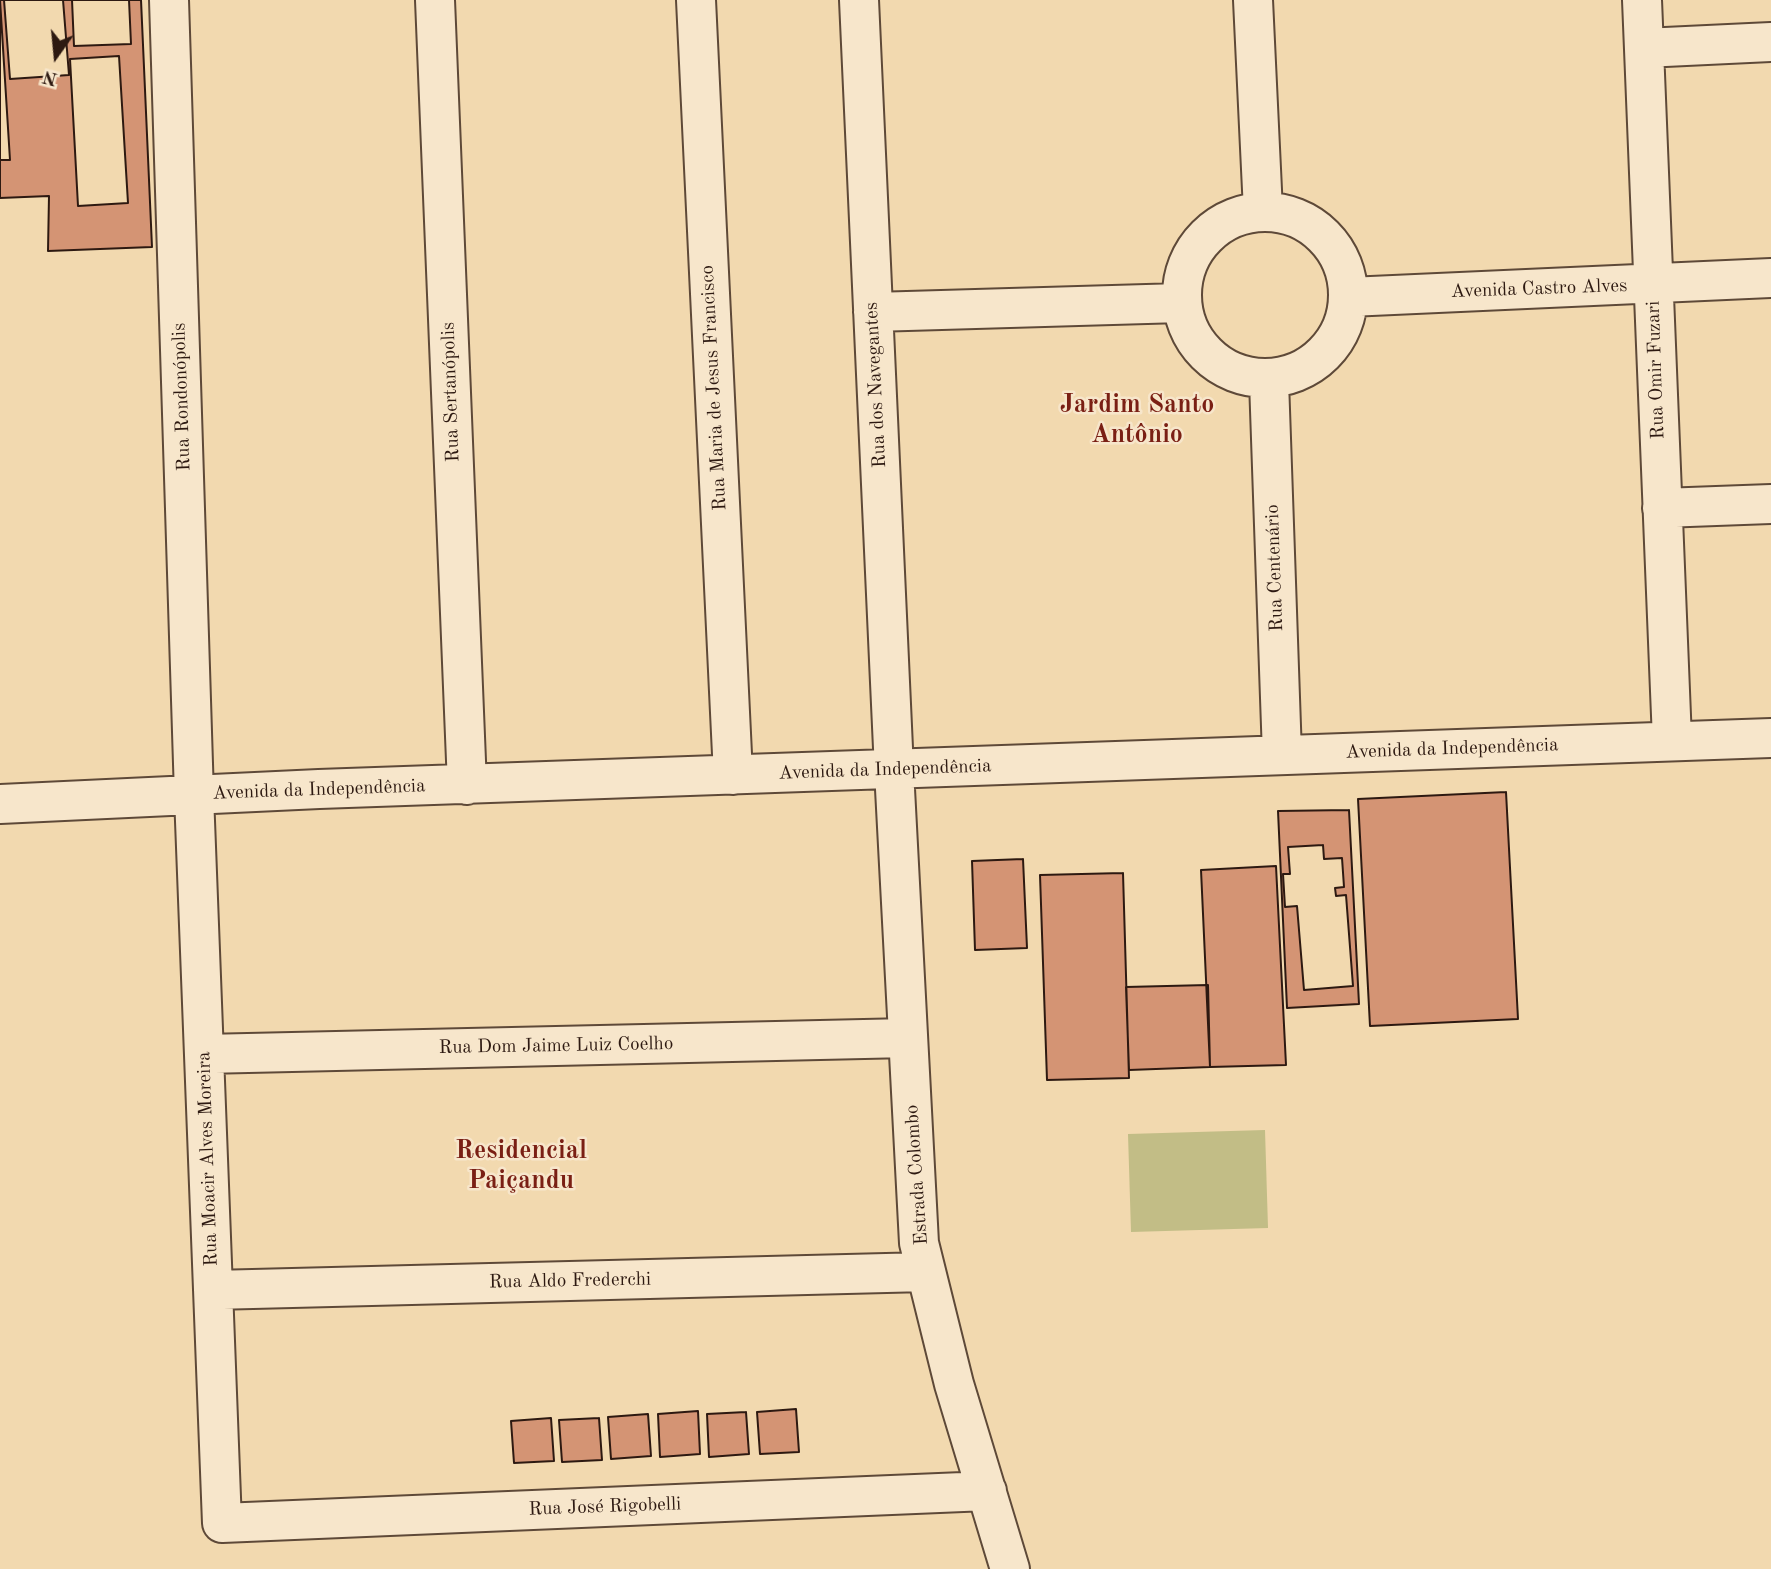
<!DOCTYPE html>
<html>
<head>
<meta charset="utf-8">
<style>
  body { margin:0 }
  #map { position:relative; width:1771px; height:1569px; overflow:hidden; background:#f2d9af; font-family:"Old Standard TT",serif }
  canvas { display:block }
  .north { position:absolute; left:21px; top:21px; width:70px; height:70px; -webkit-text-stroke:5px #f7e6cb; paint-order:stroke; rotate:195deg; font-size:19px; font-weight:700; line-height:28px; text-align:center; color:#2d1911 }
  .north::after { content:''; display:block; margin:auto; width:24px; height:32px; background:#2d1911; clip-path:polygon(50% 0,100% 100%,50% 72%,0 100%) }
</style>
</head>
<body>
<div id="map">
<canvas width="1771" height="1569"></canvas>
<div class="north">N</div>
</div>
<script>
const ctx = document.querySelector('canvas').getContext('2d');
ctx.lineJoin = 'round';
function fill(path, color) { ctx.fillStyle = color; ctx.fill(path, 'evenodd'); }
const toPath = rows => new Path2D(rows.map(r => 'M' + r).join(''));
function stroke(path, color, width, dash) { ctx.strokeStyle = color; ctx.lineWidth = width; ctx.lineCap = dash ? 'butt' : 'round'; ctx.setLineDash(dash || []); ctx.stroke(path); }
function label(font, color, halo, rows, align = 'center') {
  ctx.font = font + ' "Old Standard TT",serif'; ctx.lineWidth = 5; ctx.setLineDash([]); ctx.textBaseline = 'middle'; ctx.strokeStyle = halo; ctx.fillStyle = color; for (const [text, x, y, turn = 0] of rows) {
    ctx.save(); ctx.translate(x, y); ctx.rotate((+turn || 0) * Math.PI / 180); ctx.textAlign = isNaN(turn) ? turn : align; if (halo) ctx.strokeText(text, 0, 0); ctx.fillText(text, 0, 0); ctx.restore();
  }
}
fill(toPath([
  [1265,1130,1268,1228,1131,1232,1128,1134]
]), '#c2bd86');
const building = toPath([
  [0,0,141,0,152,247,48,251,49,196,0,198,0,0],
  [0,0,10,160,0,160,0,0],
  [4,0,63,0,69,75,10,79,4,0],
  [72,0,129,0,131,44,74,46,72,0],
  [119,56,128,203,78,206,70,59,119,56],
  [1506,792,1518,1019,1370,1026,1358,799,1506,792],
  [1349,810,1359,1004,1287,1008,1278,811,1349,810],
  [1323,845,1324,859,1342,858,1344,887,1335,888,1336,896,1346,895,1353,986,1304,990,1297,906,1285,907,1283,874,1290,874,1288,847,1323,845],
  [1023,859,1027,948,975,950,972,861,1023,859],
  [1276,866,1286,1065,1210,1067,1201,870,1276,866],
  [1123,873,1129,1078,1047,1080,1040,875,1123,873],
  [1208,985,1210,1067,1129,1070,1126,987,1208,985],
  [796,1409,799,1452,760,1454,757,1412,796,1409],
  [698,1411,700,1454,660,1457,658,1414,698,1411],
  [746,1412,749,1454,709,1457,707,1414,746,1412],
  [648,1414,651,1456,611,1459,608,1417,648,1414],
  [551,1418,554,1461,514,1463,511,1421,551,1418],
  [599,1418,602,1460,562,1462,559,1420,599,1418]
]);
fill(building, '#d49474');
stroke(building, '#2d1911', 2);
const minor = toPath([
  [169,0,194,795,222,1523,987,1491],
  [435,0,467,785],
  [696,0,733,775],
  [859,0,894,770,919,1243,954,1384,1010,1569],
  [1253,0,1263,211],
  [1642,0,1672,740],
  [1644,48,1771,42],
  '1182 295a83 83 0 1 1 166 0a83 83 0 1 1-166 0Z',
  [1349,297,1771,278],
  [873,312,1181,303],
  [1269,381,1282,755],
  [1662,508,1771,504],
  [0,804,319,789,1771,738],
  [204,1054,908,1038],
  [213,1290,926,1272]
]);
stroke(minor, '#5e4938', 42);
stroke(minor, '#f7e6cb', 38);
label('19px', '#2d1911', '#f7e6cb', [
  ["Avenida Castro Alves",1539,289,-2],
  ["Rua Omir Fuzari",1656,370,-92],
  ["Rua dos Navegantes",876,385,-93],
  ["Rua Maria de Jesus Francisco",714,388,-93],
  ["Rua Sertanópolis",451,392,-92],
  ["Rua Rondonópolis",182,397,-92],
  ["Rua Centenário",1275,568,-92],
  ["Avenida da Independência",1452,749,-2],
  ["Avenida da Independência",885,770,-2],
  ["Avenida da Independência",319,790,-2],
  ["Rua Dom Jaime Luiz Coelho",556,1046,-1],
  ["Rua Moacir Alves Moreira",208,1159,-92],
  ["Estrada Colombo",917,1175,-94],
  ["Rua Aldo Frederchi",570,1281,-1],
  ["Rua José Rigobelli",605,1507,-2]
]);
label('bold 26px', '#7a1f14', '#f7e6cb', [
  ["Jardim Santo",1137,405],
  ["Antônio",1137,435],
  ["Residencial",521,1151],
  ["Paiçandu",521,1181]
]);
</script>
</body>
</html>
